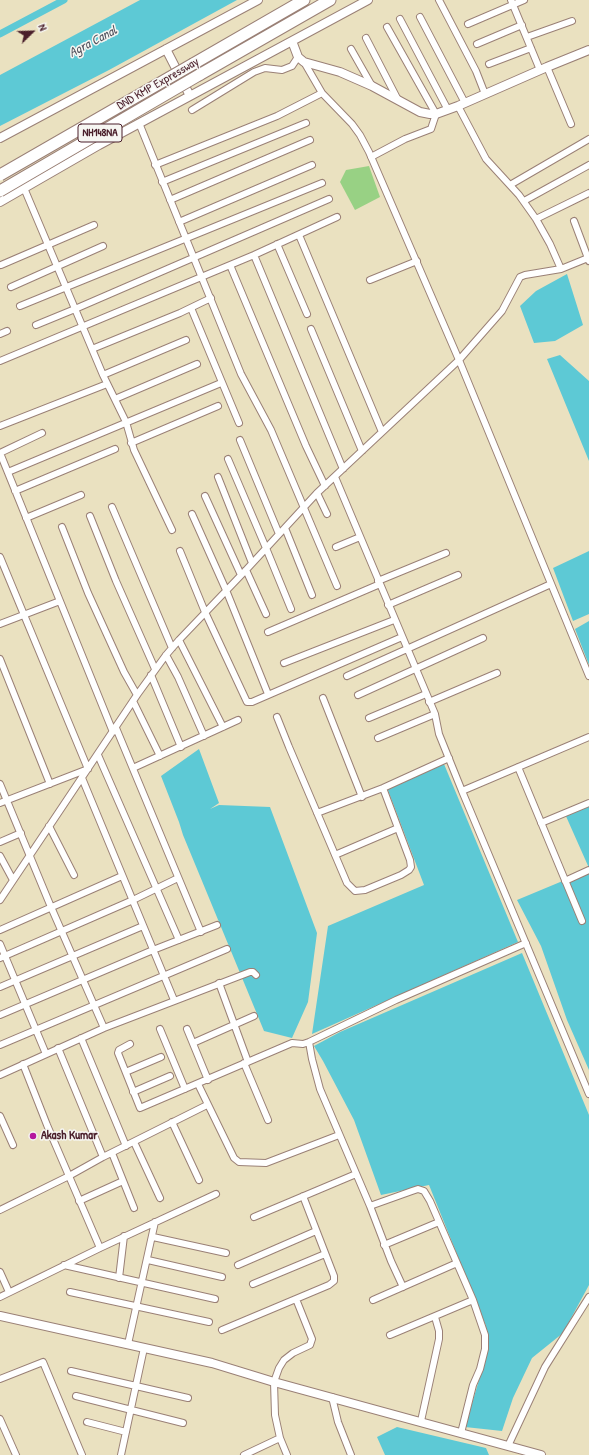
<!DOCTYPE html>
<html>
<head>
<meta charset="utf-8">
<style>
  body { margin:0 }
  #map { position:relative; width:589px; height:1455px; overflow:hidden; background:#eae1c0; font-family:"Patrick Hand",sans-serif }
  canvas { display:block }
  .north { position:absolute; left:12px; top:12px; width:40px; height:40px; -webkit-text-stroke:3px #f6f6f2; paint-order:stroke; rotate:67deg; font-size:11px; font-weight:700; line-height:16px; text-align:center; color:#4a1f2b }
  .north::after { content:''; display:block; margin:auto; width:14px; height:18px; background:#4a1f2b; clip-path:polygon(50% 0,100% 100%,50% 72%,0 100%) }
</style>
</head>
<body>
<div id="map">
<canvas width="589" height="1455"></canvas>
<div class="north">N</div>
</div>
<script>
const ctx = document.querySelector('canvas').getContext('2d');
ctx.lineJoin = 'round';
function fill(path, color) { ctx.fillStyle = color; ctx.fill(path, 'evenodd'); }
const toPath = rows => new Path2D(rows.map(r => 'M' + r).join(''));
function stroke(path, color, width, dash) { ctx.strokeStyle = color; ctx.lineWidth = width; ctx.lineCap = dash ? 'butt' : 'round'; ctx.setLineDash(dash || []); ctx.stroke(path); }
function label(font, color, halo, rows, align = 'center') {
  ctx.font = font + ' "Patrick Hand",sans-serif'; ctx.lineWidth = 3; ctx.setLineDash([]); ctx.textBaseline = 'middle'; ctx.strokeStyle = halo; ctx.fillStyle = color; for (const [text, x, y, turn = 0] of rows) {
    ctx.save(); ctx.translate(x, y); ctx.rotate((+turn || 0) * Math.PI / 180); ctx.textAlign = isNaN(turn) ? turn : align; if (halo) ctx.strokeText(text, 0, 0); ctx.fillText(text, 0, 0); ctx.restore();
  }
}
fill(toPath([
  [369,166,380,197,355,210,340,182,346,170]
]), '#98d184');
fill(toPath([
  [140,0,237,0,109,70,0,126,0,75],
  [567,274,583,325,555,341,534,343,520,306,536,291],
  [560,355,589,381,589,461,547,359],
  [589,551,589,614,573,621,553,568],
  [589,621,589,665,575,629],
  [199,749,219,803,210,809,219,805,270,807,317,933,308,1002,292,1038,264,1031,183,835,179,822,161,776],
  [444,764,518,942,312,1034,328,926,424,885,386,785],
  [589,805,589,868,565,814],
  [589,870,589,1070,567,1020,541,946,517,900],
  [522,953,589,1115,589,1285,563,1333,532,1358,513,1398,502,1431,465,1427,485,1360,486,1326,429,1185,381,1195,354,1120,323,1061,314,1046,340,1032],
  [397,1427,486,1448,489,1455,385,1455,377,1437]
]), '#5dc9d5');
stroke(toPath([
  [0,34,64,0]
]), '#5dc9d5', 7);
const minor = toPath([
  [439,0,476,71,485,94],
  [511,0,540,70],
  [420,17,465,103],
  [400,19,448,110],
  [468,24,524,0],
  [527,37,572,21],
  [366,38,398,100],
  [477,44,522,25],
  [351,49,372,86],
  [304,62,322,93,352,124,360,135,369,152,459,360,589,676],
  [489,64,531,48],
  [547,67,571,124],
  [458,106,486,159,519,195,536,219,550,244,561,269],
  [192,110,254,72,265,68,282,70,292,66,298,57],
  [139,123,241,374,271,430,337,586],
  [371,157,405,139,431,129,436,114,387,27],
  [155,165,277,116,322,93],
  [162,182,306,123],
  [510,185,589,139],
  [24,188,103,375,126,422,134,450,172,530],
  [170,200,310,140],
  [524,201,589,165],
  [536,219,589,193],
  [574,221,589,261],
  [179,222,312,165],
  [299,235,382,432],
  [277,244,307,314],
  [254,255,343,469],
  [1,265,94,225],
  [230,265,306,446,325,486],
  [370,280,417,261],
  [11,287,103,246],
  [20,306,322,183],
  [191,308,239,423],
  [36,325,75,309,329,199],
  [311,329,362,451],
  [0,334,7,331],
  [92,349,180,313,211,298],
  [0,361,254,255,337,217],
  [103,375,186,340],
  [115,399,197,364],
  [0,426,107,384],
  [240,440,279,534],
  [131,443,218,406],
  [0,453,113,732],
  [0,453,42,433],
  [228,459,266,548,291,609],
  [8,472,221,383],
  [218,477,252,563],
  [335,477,435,714,439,734,462,791],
  [15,491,115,449],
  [317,493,327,514],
  [205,496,241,575],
  [112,507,172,648],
  [192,514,226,590,268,694],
  [90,516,116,581,155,669],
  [26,518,81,495],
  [62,527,88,593,124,672,137,695],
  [285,528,312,595],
  [336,547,360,537],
  [180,551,205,612,247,702,252,702,402,637],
  [0,557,88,769],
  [246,570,266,614],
  [378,581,446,553],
  [388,605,458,575],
  [0,624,60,601],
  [268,632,380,584],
  [179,640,223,727],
  [166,655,178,677,204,736],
  [0,659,50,784],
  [284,663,394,620],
  [151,675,181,747],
  [347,676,551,584],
  [358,695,483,638],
  [323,698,362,797],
  [133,701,160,756],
  [429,702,497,673],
  [277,717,289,747,347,883,355,891,365,890,401,875,409,870,411,867,410,860,383,788],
  [369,718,426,694],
  [116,728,201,932],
  [589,737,462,791,589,1094],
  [378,738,435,714],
  [98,755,179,940],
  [518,767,582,921],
  [133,768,238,720],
  [82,778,174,1000],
  [0,784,51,907,104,1028],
  [0,803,88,769],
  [317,813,383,788,449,758],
  [541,823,589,803],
  [49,826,74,875],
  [0,842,21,833],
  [335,855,398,828],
  [0,856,13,880],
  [565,881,589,870],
  [0,900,137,695,166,655,179,640,246,570,317,493,459,360,502,311,520,277,525,275,561,269,588,258],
  [0,930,122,876],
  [0,944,46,1054],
  [0,958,133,900,178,878],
  [219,983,248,1062],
  [0,987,143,926],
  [0,1015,153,950,217,925],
  [160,1029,185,1089],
  [187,1029,208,1080],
  [81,1038,126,1146],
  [309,1042,312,1059,320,1089,370,1206,391,1261,403,1287],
  [193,1043,254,1016],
  [0,1045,227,949],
  [58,1048,103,1157],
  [161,1057,128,1071,126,1073,140,1108,292,1043,303,1044,309,1042,396,1000,526,943],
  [244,1063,268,1120],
  [23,1064,47,1125,100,1248],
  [126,1073,118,1053,119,1050,130,1044],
  [0,1075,104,1028,250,972,253,972,256,975],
  [198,1084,234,1158,239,1162,266,1163,339,1135],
  [133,1092,170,1076],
  [0,1116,13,1145],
  [172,1122,199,1180],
  [134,1142,160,1198],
  [112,1153,134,1208],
  [79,1201,123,1181],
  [370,1206,412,1191,418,1189,424,1191,430,1201,473,1300,485,1335,485,1349,480,1369,473,1385,461,1433],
  [0,1210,69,1176,103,1157,207,1105],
  [254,1217,356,1174],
  [153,1237,226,1253],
  [384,1245,439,1222],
  [148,1260,222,1277],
  [64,1265,215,1299],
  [238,1265,316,1231],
  [0,1272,9,1292],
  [119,1278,124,1236],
  [253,1284,325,1254],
  [70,1292,209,1322],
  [0,1297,100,1248,216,1194],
  [373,1300,457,1263],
  [222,1330,329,1285,334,1281,334,1276,303,1196],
  [390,1335,473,1300],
  [128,1344,155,1222],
  [71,1371,188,1398],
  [0,1379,43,1362,82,1455],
  [76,1396,183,1423],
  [332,1397,338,1422,351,1455],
  [0,1419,16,1455],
  [421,1421,439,1339,439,1331,435,1317],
  [87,1422,126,1432],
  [508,1446,545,1367,589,1297],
  [121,1455,144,1348],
  [244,1455,280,1438],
  [287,1455,280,1438,275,1415,274,1382,279,1368,284,1360,293,1353,310,1345,312,1339,296,1299]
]);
const tertiary = toPath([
  [292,41,298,57,304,62,340,72,372,86,420,112,430,114,436,114,458,106,547,67,589,50],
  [166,49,190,96],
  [0,138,258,0],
  [0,202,99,145,368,0],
  [0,1316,212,1363,274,1382,541,1455]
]);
const trunk = toPath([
  [193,64,304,0],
  [199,75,330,0]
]);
stroke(minor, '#9a8076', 8);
stroke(tertiary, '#9a8076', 10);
stroke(trunk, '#9a8076', 13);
stroke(minor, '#fff', 6);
stroke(tertiary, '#fff', 8);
stroke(trunk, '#fff', 11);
const trunkBridge = toPath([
  [0,175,193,64],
  [0,191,199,75]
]);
stroke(trunkBridge, '#9a8076', 13, []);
stroke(trunkBridge, '#fff', 11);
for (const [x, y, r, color] of [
  [33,1136,4,"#b5179e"]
]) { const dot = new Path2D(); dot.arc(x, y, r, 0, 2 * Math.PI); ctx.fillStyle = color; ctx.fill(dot); stroke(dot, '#f6f6f2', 1.5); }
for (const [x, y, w] of [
  [100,133,44]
]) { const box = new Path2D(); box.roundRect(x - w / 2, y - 9, w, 18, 3); ctx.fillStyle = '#f6f6f2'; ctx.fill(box); stroke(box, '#4a1f2b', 1); }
label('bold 11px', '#4a1f2b', null, [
  ["NH148NA",100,133]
]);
label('12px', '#4a1f2b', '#f6f6f2', [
  ["DND KMP Expressway",158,84,-30]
]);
label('bold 12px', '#4a1f2b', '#f6f6f2', [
  ["Akash Kumar",41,1136]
], 'left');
label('italic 13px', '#50525e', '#f6f6f2', [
  ["Agra Canal",93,42,-28]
]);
</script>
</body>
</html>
